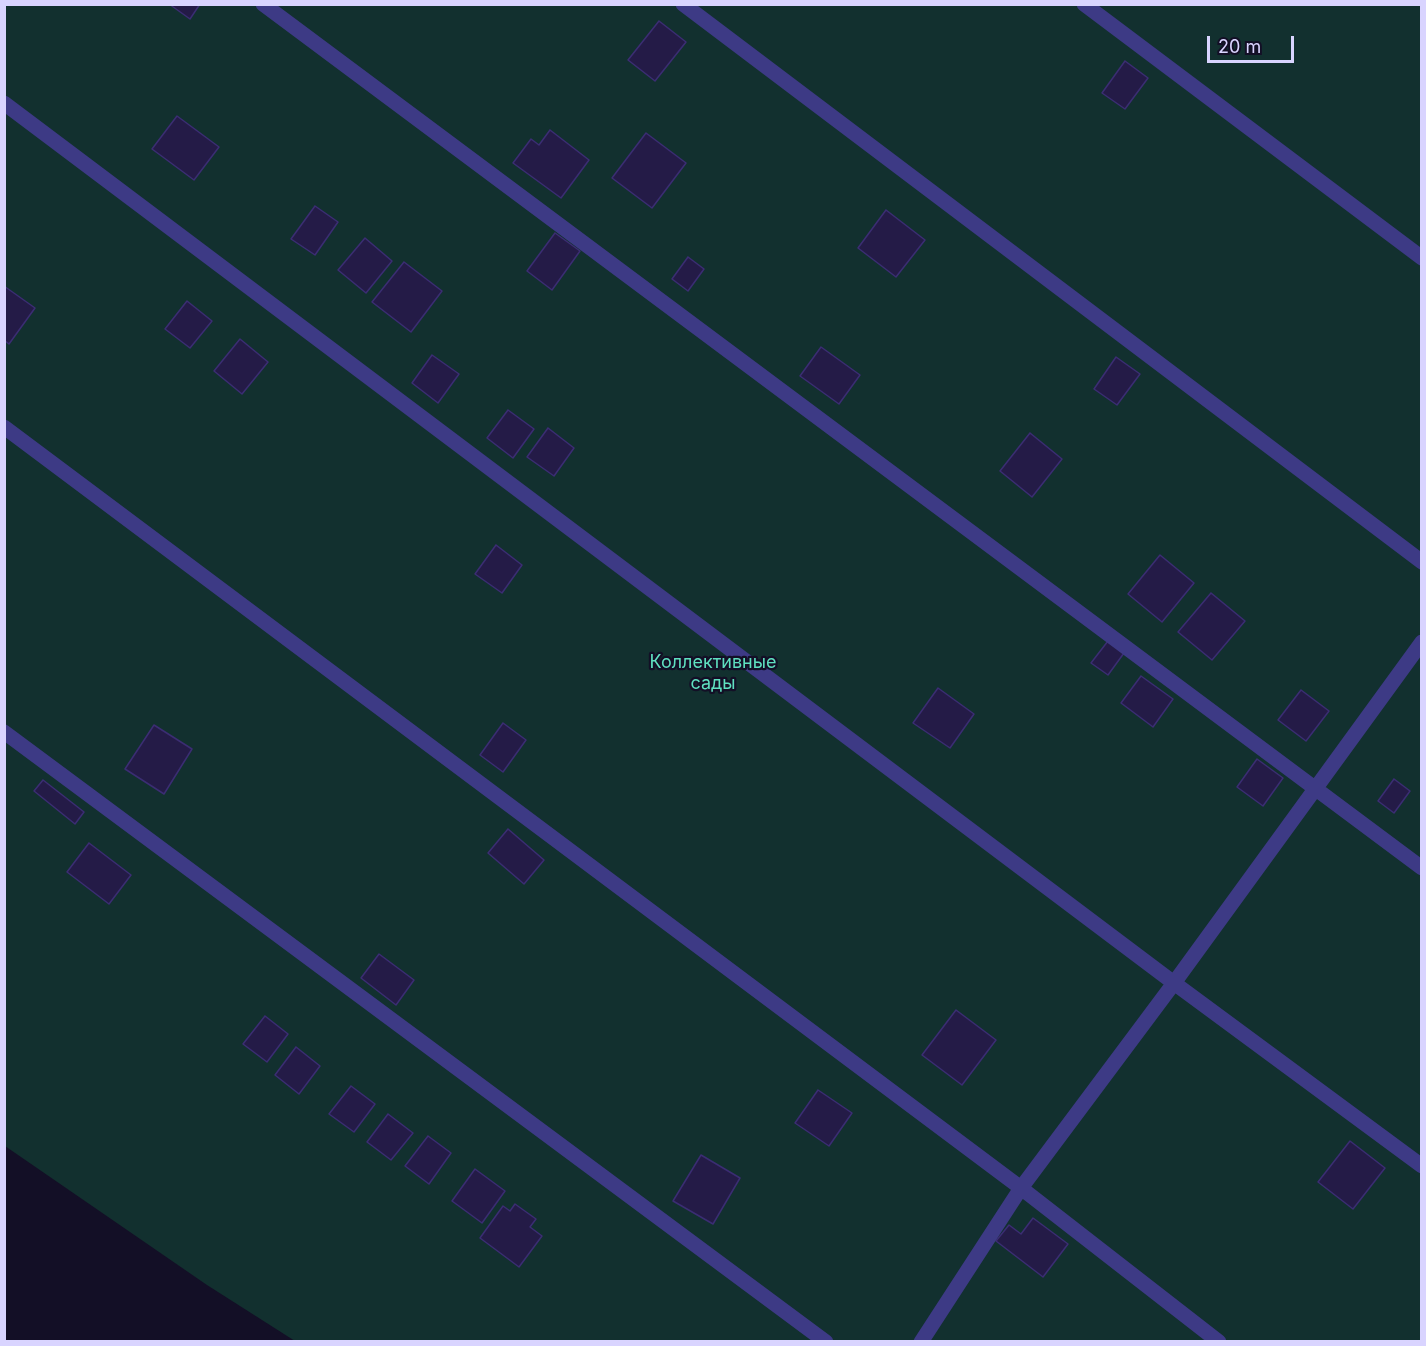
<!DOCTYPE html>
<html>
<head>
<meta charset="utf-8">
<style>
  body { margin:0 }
  #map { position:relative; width:1426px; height:1346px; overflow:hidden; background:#130f26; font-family:Inter,sans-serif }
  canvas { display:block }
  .frame { position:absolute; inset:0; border:6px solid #d9d4ff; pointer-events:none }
  .scale { position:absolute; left:1207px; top:36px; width:87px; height:27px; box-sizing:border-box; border:3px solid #d9d4ff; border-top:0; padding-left:8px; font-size:18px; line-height:21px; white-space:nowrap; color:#d9d4ff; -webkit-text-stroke:4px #130f26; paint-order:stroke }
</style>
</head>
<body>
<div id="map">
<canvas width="1426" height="1346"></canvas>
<div class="frame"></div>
<div class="scale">20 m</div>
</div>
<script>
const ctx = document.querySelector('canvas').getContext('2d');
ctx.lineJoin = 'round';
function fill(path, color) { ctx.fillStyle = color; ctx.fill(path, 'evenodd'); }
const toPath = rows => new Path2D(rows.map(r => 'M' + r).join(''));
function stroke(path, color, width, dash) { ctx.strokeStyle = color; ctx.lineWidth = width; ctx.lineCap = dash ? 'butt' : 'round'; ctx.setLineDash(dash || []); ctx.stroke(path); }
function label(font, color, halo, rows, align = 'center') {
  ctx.font = font + ' Inter,sans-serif'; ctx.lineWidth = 4.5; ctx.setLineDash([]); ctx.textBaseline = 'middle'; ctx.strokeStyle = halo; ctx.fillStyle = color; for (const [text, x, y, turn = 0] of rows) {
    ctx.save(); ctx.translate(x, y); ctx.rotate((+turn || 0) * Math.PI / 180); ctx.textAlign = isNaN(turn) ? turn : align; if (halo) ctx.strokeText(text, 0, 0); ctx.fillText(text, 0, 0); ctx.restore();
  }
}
fill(toPath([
  [4,5,1421,5,1421,1341,295,1341,207,1285,5,1146]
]), '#12302f');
const building = toPath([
  [169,4,200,4,190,19,169,4],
  [659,21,686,42,655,81,628,60,659,21],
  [1125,61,1148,78,1125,109,1102,93,1125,61],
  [177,116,219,147,194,180,152,149,177,116],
  [550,130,589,160,561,198,513,163,531,139,539,145,550,130],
  [646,133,686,163,652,208,612,178,646,133],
  [315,206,338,222,315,255,291,239,315,206],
  [886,210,925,240,896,277,858,248,886,210],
  [555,233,580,251,552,290,527,271,555,233],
  [365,238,392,261,366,293,338,270,365,238],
  [688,257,704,269,688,291,672,279,688,257],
  [404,262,442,291,411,332,372,302,404,262],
  [4,286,35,308,9,344,4,340,4,286],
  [187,301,212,321,190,348,165,329,187,301],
  [240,339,268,362,242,394,214,371,240,339],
  [821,347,860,375,839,404,800,376,821,347],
  [432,355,459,374,438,403,412,383,432,355],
  [1116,357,1140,374,1117,405,1094,389,1116,357],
  [508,410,534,429,513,458,487,438,508,410],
  [548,428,574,448,554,476,527,457,548,428],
  [1030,433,1062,459,1032,497,1000,471,1030,433],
  [496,545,522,565,502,593,475,574,496,545],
  [1160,555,1194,583,1162,622,1128,594,1160,555],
  [1211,593,1245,621,1212,660,1178,632,1211,593],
  [1108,641,1124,653,1108,675,1091,663,1108,641],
  [1141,676,1173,699,1153,727,1121,703,1141,676],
  [938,688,974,714,950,748,913,723,938,688],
  [1301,690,1329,711,1306,741,1278,720,1301,690],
  [503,723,526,740,503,772,480,755,503,723],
  [154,725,192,749,164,794,125,769,154,725],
  [1257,759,1283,778,1263,806,1237,787,1257,759],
  [1394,779,1410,791,1394,813,1378,801,1394,779],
  [43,780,84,812,75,824,34,791,43,780],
  [508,829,544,860,524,884,488,853,508,829],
  [89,843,131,875,109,904,67,872,89,843],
  [379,954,414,980,396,1005,361,978,379,954],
  [956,1010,996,1040,962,1085,922,1055,956,1010],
  [265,1016,288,1034,267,1062,243,1044,265,1016],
  [296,1047,320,1066,299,1094,275,1075,296,1047],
  [351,1086,375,1104,354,1132,329,1114,351,1086],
  [818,1090,852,1113,829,1146,795,1123,818,1090],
  [388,1114,413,1133,391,1160,367,1142,388,1114],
  [428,1136,451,1153,429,1184,405,1166,428,1136],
  [1350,1141,1385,1168,1353,1209,1318,1182,1350,1141],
  [701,1155,740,1178,713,1224,673,1201,701,1155],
  [475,1169,505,1191,482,1223,452,1201,475,1169],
  [515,1204,536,1219,530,1227,542,1236,519,1267,480,1238,503,1206,510,1211,515,1204],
  [1033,1218,1068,1244,1043,1277,996,1241,1009,1225,1021,1234,1033,1218]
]);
fill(building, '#241b47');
stroke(building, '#3b2d73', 1.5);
stroke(toPath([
  [263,4,1422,868],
  [683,4,1422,562],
  [1084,4,1422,258],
  [4,103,1174,983,1422,1166],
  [4,427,1021,1188,1219,1342],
  [4,732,826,1342],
  [921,1342,1021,1188,1174,983,1422,642]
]), '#3d3a85', 15);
label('18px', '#5fe0c0', '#130f26', [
  ["Коллективные",713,663],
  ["сады",713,684]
]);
</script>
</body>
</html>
